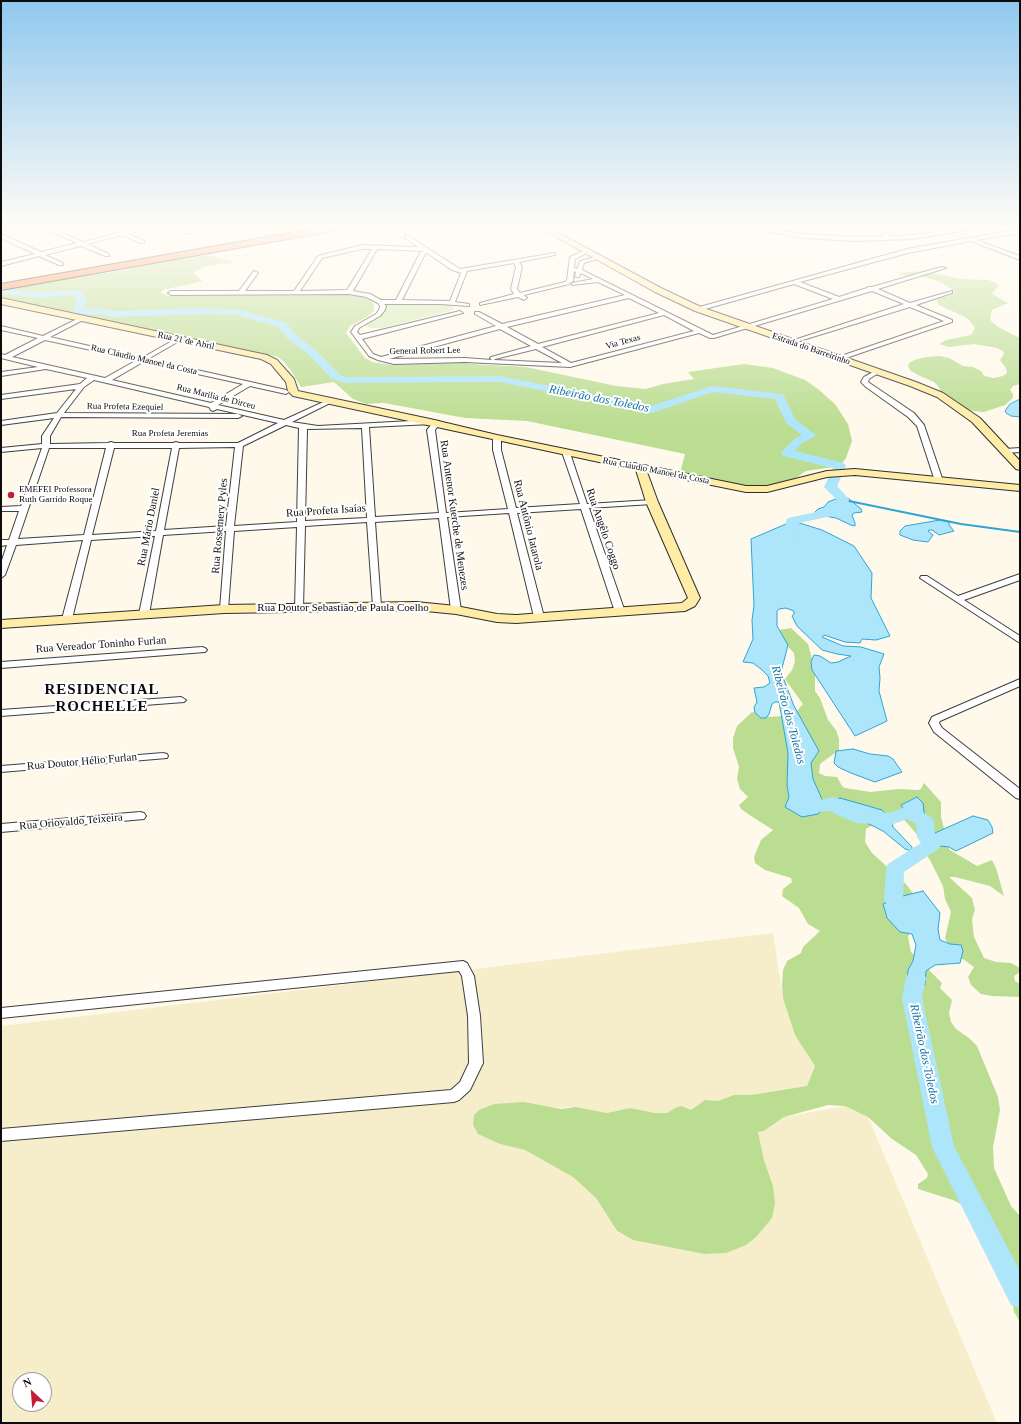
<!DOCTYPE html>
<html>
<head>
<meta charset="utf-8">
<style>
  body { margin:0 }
  #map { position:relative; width:1021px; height:1424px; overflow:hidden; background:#fff9eb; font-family:"Times New Roman",serif }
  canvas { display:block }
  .frame { position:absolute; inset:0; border:2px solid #0c0c0c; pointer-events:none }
  .north { position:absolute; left:12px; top:1372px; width:40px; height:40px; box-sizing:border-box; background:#fff; border:1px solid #9e9e9e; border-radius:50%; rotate:334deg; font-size:11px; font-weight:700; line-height:16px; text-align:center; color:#0c0c0c }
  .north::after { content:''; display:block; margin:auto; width:14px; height:18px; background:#c31d36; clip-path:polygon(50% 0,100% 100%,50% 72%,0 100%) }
</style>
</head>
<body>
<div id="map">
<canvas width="1021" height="1424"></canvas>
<div class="frame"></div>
<div class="north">N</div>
</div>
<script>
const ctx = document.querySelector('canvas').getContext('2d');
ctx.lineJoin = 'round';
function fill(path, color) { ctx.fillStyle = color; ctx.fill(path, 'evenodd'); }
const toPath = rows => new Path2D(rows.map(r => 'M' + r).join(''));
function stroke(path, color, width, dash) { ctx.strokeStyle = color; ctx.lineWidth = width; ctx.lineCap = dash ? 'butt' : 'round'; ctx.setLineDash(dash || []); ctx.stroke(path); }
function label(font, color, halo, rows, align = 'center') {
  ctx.font = font + ' "Times New Roman",serif'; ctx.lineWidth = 4; ctx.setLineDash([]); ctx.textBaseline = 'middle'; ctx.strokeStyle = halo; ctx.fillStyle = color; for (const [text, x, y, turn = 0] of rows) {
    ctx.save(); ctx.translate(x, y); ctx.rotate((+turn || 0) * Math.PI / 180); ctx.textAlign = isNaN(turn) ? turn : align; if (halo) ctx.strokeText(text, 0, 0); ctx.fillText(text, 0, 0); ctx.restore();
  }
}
fill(toPath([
  [773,933,783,998,806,1052,815,1066,807,1086,751,1095,734,1095,718,1101,705,1100,691,1110,675,1108,667,1113,655,1113,630,1108,607,1113,576,1107,479,1110,474,1115,473,1125,500,1144,525,1150,573,1177,596,1198,617,1232,633,1240,704,1254,726,1253,773,1186,764,1160,758,1132,766,1130,784,1117,845,1106,868,1117,997,1423,1,1423,1,1026],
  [20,1380,44,1380,44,1404,20,1404]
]), '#f6eeca');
fill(toPath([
  [393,303,448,304,454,308,450,311,381,328,371,328,366,326,365,324,381,316,385,313,386,305]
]), '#d6ebb3');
fill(toPath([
  [208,255,234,262,203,267,193,273,203,281,163,290,161,293,169,296,343,294,360,296,371,301,374,304,374,311,367,317,350,326,346,333,365,358,372,362,392,365,454,363,526,367,616,386,646,389,663,384,694,379,688,372,744,364,773,368,805,380,818,389,835,404,848,424,852,441,846,458,840,466,806,471,793,480,765,487,742,486,680,473,685,454,527,421,465,418,384,403,366,404,353,399,334,382,301,387,292,372,283,361,278,357,270,355,1,297,1,289,125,270,154,263],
  [923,271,961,279,989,280,999,285,992,294,1008,303,992,310,990,320,998,327,1020,338,1020,384,1013,386,1010,390,1013,394,1013,398,1005,405,984,412,973,411,964,408,943,395,938,386,934,382,918,375,911,371,908,367,909,363,914,360,926,357,939,356,949,358,963,366,973,367,981,371,984,376,994,378,1003,376,1007,373,1006,368,1000,360,1003,356,1004,352,997,348,974,344,949,347,939,344,946,340,971,335,975,328,970,321,965,317,939,305,937,302,938,299,951,295,954,293,952,289,940,282,925,277,909,278,898,273],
  [791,628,808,644,815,670,815,691,820,698,828,720,836,730,839,739,839,750,820,764,819,773,825,776,837,777,842,786,845,788,871,792,898,789,918,790,921,789,924,783,941,802,941,817,944,828,942,839,950,850,977,866,992,860,996,868,1004,896,990,886,955,877,949,877,972,898,975,910,972,919,974,937,984,958,996,962,1011,963,1020,968,1020,972,1014,976,1015,981,1020,984,1020,997,992,996,981,994,971,985,968,977,974,967,963,959,954,960,945,938,951,912,945,899,943,886,930,860,923,850,920,838,900,815,886,817,866,829,865,842,872,853,907,885,915,897,913,924,908,937,911,952,942,983,940,988,952,1000,949,1013,951,1022,956,1029,969,1038,977,1046,998,1097,1000,1110,993,1147,994,1168,1011,1206,1020,1216,1020,1322,1014,1312,1005,1251,996,1234,985,1219,974,1211,953,1200,918,1189,918,1184,927,1178,928,1174,916,1155,892,1139,868,1117,845,1106,828,1105,784,1117,764,1131,758,1132,764,1160,773,1186,775,1203,772,1218,756,1237,746,1245,726,1253,704,1254,633,1240,617,1231,596,1198,573,1177,525,1150,500,1144,478,1134,473,1125,474,1115,479,1110,494,1104,524,1102,561,1109,576,1107,607,1113,630,1108,655,1113,667,1113,675,1108,681,1106,691,1110,705,1100,718,1101,734,1095,751,1095,807,1086,815,1066,795,1035,783,998,782,985,783,970,787,961,801,953,803,947,820,931,808,924,799,908,782,896,783,889,792,882,791,878,765,870,755,863,754,857,761,840,773,830,751,816,741,809,739,805,748,797,740,789,737,779,739,767,733,748,733,738,737,726,752,712,769,717,783,716,796,712,803,704,785,679,792,670,795,662,794,653,780,638,779,630]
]), '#bbdd91');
const water = toPath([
  [1020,399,1020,417,1011,416,1006,413,1005,411,1010,404,1020,399],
  [841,497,848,498,861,509,862,512,854,513,852,515,855,523,855,526,851,525,836,518,819,515,815,512,818,509,824,507,828,502,841,497],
  [940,520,949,522,949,525,954,531,939,535,932,530,929,530,928,531,933,535,928,542,913,540,900,535,900,531,905,526,940,520],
  [793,521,822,530,854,546,872,573,871,598,890,636,876,640,862,639,860,643,845,642,824,635,822,637,843,646,861,647,884,654,879,667,880,678,879,691,887,721,855,736,812,670,811,662,814,655,820,656,831,663,838,662,851,656,837,654,822,650,797,626,792,616,794,614,794,611,786,608,779,609,777,611,777,626,788,645,781,672,794,706,819,751,811,763,813,779,825,806,818,814,802,817,785,807,789,797,787,785,788,753,779,702,775,702,772,704,769,714,766,718,761,718,755,713,754,707,757,702,754,688,764,687,770,683,768,676,761,669,753,663,743,662,753,639,752,620,754,606,751,539,793,521],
  [853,749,870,754,888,756,893,759,902,772,875,782,851,773,838,767,834,763,836,751,853,749],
  [917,797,923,803,925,821,919,819,914,815,909,817,901,805,917,797],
  [840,798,882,810,891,819,893,827,912,847,912,851,905,849,883,831,841,810,833,803,840,798],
  [973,816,988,820,992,827,993,833,956,851,949,847,932,845,926,837,973,816],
  [923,891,940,913,938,929,940,940,950,944,961,945,963,951,960,963,935,965,926,971,925,985,919,986,919,994,912,998,906,991,908,970,913,961,916,945,912,934,900,932,887,918,883,904,903,896,923,891]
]);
fill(water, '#ade5fa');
stroke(water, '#2fa4d5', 1);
stroke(toPath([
  [849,501,961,524,1020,532]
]), '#2fa4d5', 2);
fill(toPath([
  [1,285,8,289,36,292,79,290,87,300,83,309,100,308,114,311,206,308,242,310,286,323,295,334,318,352,340,375,346,377,500,376,651,406,712,386,783,394,795,419,816,435,814,437,802,443,795,451,844,463,846,466,837,486,849,499,847,510,846,513,799,523,798,542,796,545,791,546,786,545,784,542,786,521,788,518,835,508,837,500,824,487,833,468,783,456,781,453,794,439,802,435,786,423,775,399,713,392,652,413,500,382,345,383,332,379,310,356,287,338,278,327,238,315,206,314,114,317,100,314,77,315,72,312,77,300,73,295,36,298,5,294,1,292,1,285],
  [810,788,816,790,820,800,833,797,839,799,847,806,859,811,889,813,906,807,920,811,931,817,934,821,935,836,941,845,938,849,904,872,903,899,917,917,914,922,907,924,900,922,884,900,886,869,888,864,921,843,917,837,916,824,907,819,891,825,856,823,835,814,831,811,818,812,812,810,807,808,801,794,804,790,810,788],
  [916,970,923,972,926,978,922,998,954,1146,1020,1271,1020,1308,1011,1305,932,1147,902,998,906,978,909,972,916,970]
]), '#ade5fa');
const street = toPath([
  [1,228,5,228,1,230,1,228],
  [44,228,51,228,83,242,118,233,108,228,115,228,124,232,139,228,148,228,128,234,144,241,144,243,140,243,123,235,87,244,109,254,109,256,105,256,81,246,45,255,63,263,63,265,59,265,39,256,1,266,1,262,35,254,1,238,1,234,41,252,77,243,44,228],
  [173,228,180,228,191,233,186,234,173,228],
  [746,228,759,228,805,234,856,237,884,236,878,228,884,228,889,236,912,235,967,228,980,228,912,239,856,241,805,238,746,228],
  [1020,229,1020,233,976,240,1020,256,1020,260,971,241,908,253,800,282,839,297,867,288,868,287,872,287,941,267,946,268,878,289,910,303,952,291,952,293,916,305,952,320,952,322,840,360,838,359,838,357,944,321,910,307,793,343,788,342,904,304,872,291,714,338,710,338,699,333,570,367,465,362,394,364,378,360,369,356,351,332,355,326,376,314,379,310,380,306,378,303,366,297,349,294,171,295,168,293,171,291,239,291,253,272,255,271,258,273,245,291,294,291,318,256,362,245,418,247,405,238,405,236,407,235,460,269,555,253,555,255,519,262,522,267,517,289,520,293,565,282,567,280,570,257,585,250,589,250,589,252,575,259,574,268,577,269,580,261,600,256,600,258,584,263,582,270,713,335,833,299,794,284,698,311,695,309,696,308,907,249,1020,229],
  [362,249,372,249,347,290,300,291,322,258,362,249],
  [377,249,424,251,420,253,396,300,381,300,370,294,353,291,377,249],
  [427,253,452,270,461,273,450,301,402,300,425,254,427,253],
  [514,263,516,267,511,289,514,294,480,303,480,305,518,297,524,300,527,298,524,295,569,284,573,281,574,271,576,272,575,277,579,277,581,273,593,279,572,283,572,285,598,282,625,295,502,324,479,312,475,312,475,314,496,326,381,357,373,354,362,339,463,313,460,311,360,335,357,332,359,328,380,316,385,310,386,306,384,304,440,304,469,306,469,304,455,302,467,271,514,263],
  [629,298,659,313,538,344,507,327,629,298],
  [664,315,694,331,571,363,542,347,664,315],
  [500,329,531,346,491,357,490,358,492,360,465,358,389,359,500,329],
  [536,349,562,363,494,360,495,359,536,349],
  [83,316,85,317,85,319,50,337,142,358,179,337,181,338,181,340,148,359,286,390,289,392,286,394,250,386,218,405,284,420,330,399,332,400,332,402,292,422,318,426,430,420,439,421,440,423,435,430,446,513,508,509,493,450,493,438,497,436,501,438,501,450,516,508,580,504,562,452,566,450,569,450,587,504,652,500,656,502,652,504,589,508,625,612,620,615,615,612,581,509,517,513,544,617,539,620,534,617,509,513,447,517,461,610,456,613,451,610,439,518,375,522,381,606,380,608,374,608,373,606,367,522,305,526,303,608,299,611,295,608,297,527,234,531,228,609,224,612,220,609,226,531,163,535,149,614,144,617,139,614,155,536,91,540,72,619,67,622,64,621,62,619,83,540,16,545,5,575,1,578,1,563,7,545,1,546,1,540,9,540,19,511,1,511,1,507,21,506,42,448,1,452,1,448,42,444,42,436,54,418,1,425,1,421,57,413,76,389,1,399,1,395,80,384,87,378,46,369,1,376,1,372,38,367,1,358,1,354,5,355,38,338,1,330,1,326,43,336,83,316],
  [45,340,137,360,105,378,12,357,45,340],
  [143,362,243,384,211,403,112,380,143,362],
  [94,380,209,407,211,410,213,411,217,409,278,423,238,443,179,443,176,442,173,443,114,443,111,442,108,443,50,444,50,436,61,417,238,418,242,416,238,414,64,413,84,387,94,380],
  [432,424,427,430,439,513,375,517,369,427,432,424],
  [286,425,299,428,297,522,234,526,243,446,286,425],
  [362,428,367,518,305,521,307,429,362,428],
  [235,447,226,526,164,530,179,448,235,447],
  [49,448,106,448,84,535,18,539,49,448],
  [114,448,172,448,156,531,92,535,114,448],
  [875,371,880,372,869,379,868,382,914,413,924,425,943,481,942,483,939,483,935,481,917,426,908,417,866,387,861,382,864,377,875,371],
  [1020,448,1020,452,1005,453,1001,451,1005,449,1020,448],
  [1020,574,1020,580,964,600,1020,636,1020,643,920,578,921,576,927,576,958,596,1020,574],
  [202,647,205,648,207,650,205,652,1,668,1,662,202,647],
  [1020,679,1020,686,940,721,939,723,942,728,1020,789,1020,799,1016,798,934,732,929,723,932,717,1020,679],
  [181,697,186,700,184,702,1,716,1,710,181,697],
  [163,753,167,754,168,756,167,758,1,772,1,766,163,753],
  [140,812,144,813,146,816,144,819,1,832,1,824,140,812],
  [463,961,467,963,474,976,480,1016,483,1063,470,1090,459,1100,454,1102,1,1141,1,1129,451,1090,460,1082,469,1063,468,1016,462,976,459,971,1,1018,1,1008,463,961]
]);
const secondary = toPath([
  [540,228,549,228,661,288,701,307,916,382,943,393,980,418,1020,461,1020,470,1016,469,972,422,937,397,910,386,695,311,655,292,540,228],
  [1,298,267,355,277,360,294,379,298,391,430,419,497,435,746,486,767,486,827,471,855,469,1020,485,1020,491,855,475,827,477,767,492,746,492,647,472,658,502,700,598,695,606,685,611,516,623,497,622,456,614,416,610,224,613,1,628,1,620,224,605,416,602,456,606,497,614,516,615,682,603,688,598,646,502,636,470,293,396,288,391,286,382,271,364,261,359,1,304,1,298]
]);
const highway = toPath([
  [318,228,338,228,333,231,1,290,1,284,318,228]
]);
stroke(street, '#3f3f3f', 2);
stroke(secondary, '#2e2e2e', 2);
stroke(highway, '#1d1d1d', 2);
fill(street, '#fff');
fill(secondary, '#ffeca6');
fill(highway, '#fd8a4b');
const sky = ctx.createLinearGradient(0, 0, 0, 427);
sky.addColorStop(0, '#90c8ef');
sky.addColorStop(0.53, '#fffcf6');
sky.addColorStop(1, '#fffcf600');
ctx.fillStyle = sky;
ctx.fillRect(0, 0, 1021, 427);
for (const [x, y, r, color] of [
  [11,495,4,"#c31d36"]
]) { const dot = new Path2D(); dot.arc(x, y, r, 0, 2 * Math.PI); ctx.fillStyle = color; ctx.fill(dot); stroke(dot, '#fff', 1.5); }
label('9px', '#0c0c0c', '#fff', [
  ["Rua 21 de Abril",186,341,12],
  ["Via Texas",623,342,-15],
  ["Estrada do Barreirinho",811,349,19],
  ["General Robert Lee",425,351,-1],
  ["Rua Cláudio Manoel da Costa",144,360,13],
  ["Rua Marilia de Dirceu",216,397,14],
  ["Rua Profeta Ezequiel",125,407,1],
  ["Rua Profeta Jeremias",170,434],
  ["Rua Cláudio Manoel da Costa",656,471,11]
]);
label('9px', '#0c0c0c', '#fff', [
  ["EMEFEI Professora",19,490],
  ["Ruth Garrido Roque",19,500]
], 'left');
label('11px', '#0c0c0c', '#fff', [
  ["Rua Profeta Isaías",326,511,-4],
  ["Rua Antenor Kuerche de Menezes",454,515,82],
  ["Rua Antônio Iatarola",528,525,76],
  ["Rua Rossemery Pyles",220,526,-85],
  ["Rua Mário Daniel",149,527,-79],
  ["Rua Angêlo Coggo",603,529,71],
  ["Rua Doutor Sebastião de Paula Coelho",343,608],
  ["Rua Vereador Toninho Furlan",101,645,-4],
  ["Rua Doutor Hélio Furlan",82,762,-5],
  ["Rua Oriovaldo Teixeira",71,822,-5]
]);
label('italic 12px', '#0f72a4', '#fff', [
  ["Ribeirão dos Toledos",599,399,11],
  ["Ribeirão dos Toledos",788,715,75],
  ["Ribeirão dos Toledos",924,1054,78]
]);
ctx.letterSpacing = '1px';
label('bold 15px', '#0c0c0c', '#fff', [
  ["RESIDENCIAL",102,690],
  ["ROCHELLE",102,707]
]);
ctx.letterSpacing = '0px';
</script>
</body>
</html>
